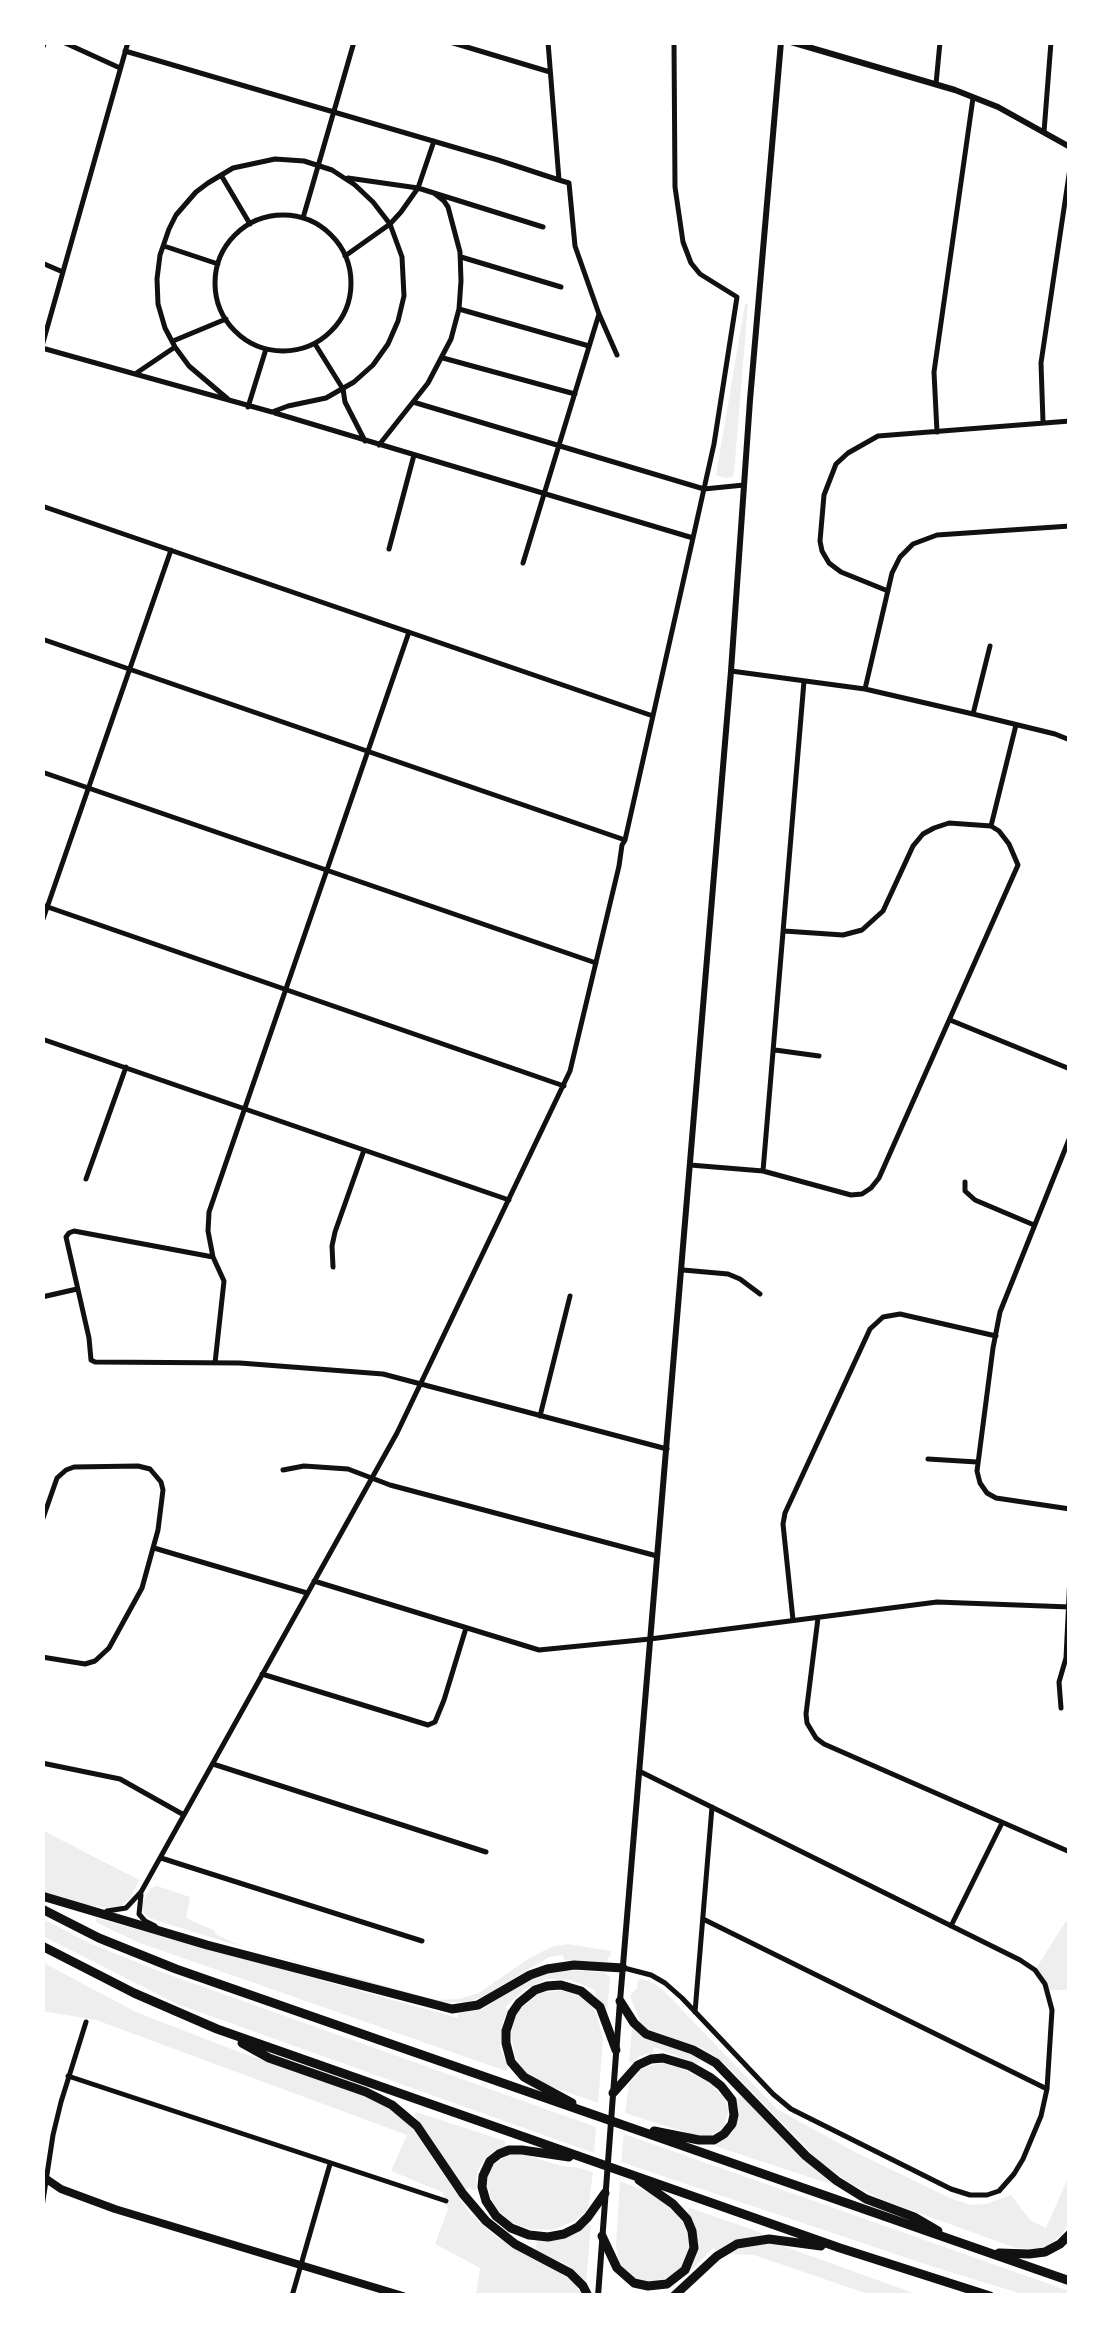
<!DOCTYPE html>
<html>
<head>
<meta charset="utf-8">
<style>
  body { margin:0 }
  #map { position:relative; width:1112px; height:2338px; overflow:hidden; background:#fff; font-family:Mulish,sans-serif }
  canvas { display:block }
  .frame { position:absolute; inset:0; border:45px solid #fff; pointer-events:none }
</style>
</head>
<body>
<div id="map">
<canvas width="1112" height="2338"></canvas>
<div class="frame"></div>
</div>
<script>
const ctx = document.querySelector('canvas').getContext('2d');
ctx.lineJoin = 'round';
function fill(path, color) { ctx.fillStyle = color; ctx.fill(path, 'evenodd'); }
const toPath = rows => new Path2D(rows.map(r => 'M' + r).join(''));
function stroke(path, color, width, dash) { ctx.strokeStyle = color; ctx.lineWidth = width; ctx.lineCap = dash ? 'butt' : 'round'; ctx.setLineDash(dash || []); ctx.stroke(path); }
fill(toPath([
  [745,304,748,304,734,473,732,477,725,478,716,475],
  [42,1830,139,1880,130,1898,121,1906,110,1908,74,1903,43,1892],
  [157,1886,190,1897,186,1918,215,1931,215,1934,241,1946,437,2000,459,1999,479,1993,528,1959,551,1947,568,1944,611,1951,610,1957,608,1957,608,1961,602,1962,564,1960,563,1955,549,1957,484,1996,468,2002,436,2002,213,1938,149,1918,143,1912,140,1905,151,1888],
  [96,1918,458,2018,458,2013,483,2009,535,1976,560,1970,603,1972,610,1977,607,2011,595,1995,595,1990,571,1980,547,1979,525,1989,505,2007,508,2010,503,2021,500,2047,508,2067,506,2071,137,1942,96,1922],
  [43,1919,87,1942,156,1970,596,2127,594,2153,177,2004,43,1936],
  [1066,1921,1069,1921,1069,1990,1047,1990,1035,1970],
  [42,1962,136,2012,239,2052,372,2098,391,2109,410,2125,471,2215,495,2236,560,2273,573,2282,582,2294,476,2295,480,2268,435,2244,448,2209,442,2192,391,2171,407,2135,96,2020,43,2011],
  [642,1979,655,1984,668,1995,777,2109,855,2152,950,2198,970,2205,986,2204,1011,2195,1030,2220,1046,2228,1069,2176,1069,2221,1062,2234,1048,2246,1032,2249,1016,2248,883,2200,851,2184,820,2162,723,2062,702,2048,649,2030,638,2023,640,2021,630,1996,637,1988,638,1980],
  [565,1990,587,1999,597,2015,603,2040,598,2103,541,2083,524,2071,515,2056,511,2033,517,2012,539,1993],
  [632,2029,633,2029,644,2038,694,2054,702,2060,697,2064,654,2047,653,2053,640,2056,632,2064,629,2062],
  [662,2063,683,2069,707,2081,724,2098,729,2111,723,2127,710,2136,697,2136,625,2113,629,2084,639,2072,638,2069],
  [742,2095,816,2170,833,2185,712,2145,733,2132,738,2117,737,2100],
  [416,2112,505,2141,505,2147,495,2150,484,2159,477,2172,476,2190,472,2190,470,2187,465,2190,429,2135,414,2115],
  [624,2134,1069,2291,1069,2295,1025,2295,934,2267,621,2162],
  [509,2154,529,2156,561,2166,579,2168,593,2172,589,2203,586,2212,574,2221,552,2230,530,2229,510,2222,494,2206,486,2183,492,2166],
  [620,2181,649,2193,674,2211,689,2231,690,2251,683,2266,668,2278,652,2282,635,2278,619,2263,616,2245],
  [690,2208,762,2233,761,2235,731,2242,716,2251,713,2248,691,2271,690,2269,696,2256,697,2243,694,2225,687,2211],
  [587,2224,591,2225,586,2283,567,2265,535,2250,537,2241,560,2239,575,2234],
  [772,2242,919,2295,871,2295,754,2255,726,2254,750,2244]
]), '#eee');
stroke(toPath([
  [63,42,120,68],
  [450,42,550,72],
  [548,42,559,180,569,183,575,246,599,314,617,355],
  [42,49,45,42],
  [125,51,498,160,559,180],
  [936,84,940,42],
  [1044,132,1051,42],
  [221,175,250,224],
  [348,178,418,188,543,227],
  '215 283a68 68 0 1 1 136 0a68 68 0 1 1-136 0Z',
  [303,218,354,42],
  [164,246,218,264],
  [345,256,390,224,401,212,418,188,434,141],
  [461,257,561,287],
  [42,263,63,272],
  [459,309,589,346],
  [173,341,226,319],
  [315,344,343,389,345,402,365,441],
  [42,346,128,42],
  [42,348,135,374,175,347],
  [443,358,575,394],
  [135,374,272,412,288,406,326,398,354,382,373,365,388,344,398,321,404,296,402,257,390,224,373,202,355,185,332,170,304,161,275,159,233,168,208,183,196,192,176,215,169,229,160,255,157,279,158,304,165,328,175,347,189,366,229,400],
  [413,402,704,489,744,485],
  [248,407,266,349],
  [275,413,693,538],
  [1043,422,1041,363,1070,168],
  [937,432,934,372,973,98],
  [379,445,428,383,451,339,459,309,461,281,460,252,448,207,444,201,434,193],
  [42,506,653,716],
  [389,549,414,455],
  [523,563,599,314],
  [888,591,841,572,829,563,822,551,820,541,824,495,836,464,848,453,878,436,1070,421],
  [42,639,625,840],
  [731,671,865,689,973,714,1055,734,1070,740],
  [865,689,892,573,900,557,913,544,937,535,1070,526],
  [973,714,990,646],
  [42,772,596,963],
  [991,826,1016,725],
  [42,905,564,1086],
  [42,922,171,550],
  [784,931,843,935,862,930,883,911,913,846,923,834,934,828,949,823,991,826],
  [950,1020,1070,1069],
  [42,1039,509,1200],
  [775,1050,819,1056],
  [1070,1137,1000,1312,993,1348,977,1471,980,1483,987,1493,996,1498,1070,1509],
  [690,1165,763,1171,851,1195,862,1194,871,1188,879,1178,1018,865,1009,844,999,831,991,826],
  [763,1171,804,681],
  [86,1179,126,1067],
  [965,1182,965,1191,975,1200,1034,1225],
  [213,1257,74,1231,69,1233,66,1237,89,1338,91,1360,95,1362,240,1363,383,1374,667,1449],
  [333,1267,332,1246,335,1232,364,1150],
  [683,1270,728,1274,740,1279,760,1294],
  [42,1297,77,1289],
  [215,1363,224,1281,213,1257,208,1231,209,1212,409,632],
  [540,1416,570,1296],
  [928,1459,977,1462],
  [283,1470,304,1466,348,1469,390,1485,657,1556],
  [42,1521,57,1478,66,1470,74,1467,138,1466,150,1469,161,1482,163,1490,158,1530,142,1588,109,1648,95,1661,85,1664,42,1657],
  [154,1548,307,1593],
  [314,1581,539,1650,650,1639,937,1602,1070,1607],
  [818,1618,806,1714,807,1723,816,1738,824,1744,1070,1852],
  [793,1620,783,1524,785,1513,870,1329,883,1317,900,1314,996,1336],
  [262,1674,428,1725,435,1722,444,1700,466,1628],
  [1061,1708,1059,1682,1066,1658,1070,1576],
  [42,1763,120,1779,184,1815],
  [213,1764,486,1852],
  [161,1858,422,1941],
  [141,1895,139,1914,145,1921,155,1926],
  [107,1911,126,1908,141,1892,397,1433,570,1071,619,866,622,845,625,840,693,538,714,444,737,297,700,274,691,263,683,242,675,187,674,42],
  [703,1919,1047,2089],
  [951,1926,1002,1823],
  [624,1968,651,1975,665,1983,682,1998,773,2094,791,2109,951,2189,970,2195,987,2195,999,2191,1014,2174,1023,2159,1041,2116,1047,2089,1052,2010,1045,1984,1035,1970,1020,1960,639,1771],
  [695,2012,712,1807],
  [68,2076,446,2201],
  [42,2207,53,2135,61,2102,86,2022],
  [292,2296,330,2164]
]), '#111', 5);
stroke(toPath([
  [791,42,955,90,998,107,1070,147]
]), '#111', 6);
stroke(toPath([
  [598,2296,620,2001,731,671,750,400,781,42]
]), '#111', 6);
stroke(toPath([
  [42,2176,61,2189,115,2209,403,2296]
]), '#111', 8);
stroke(toPath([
  [42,1896,207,1945,452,2009,478,2005,530,1975,547,1969,574,1965,623,1968],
  [42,1909,99,1938,176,1969,1070,2281],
  [42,1946,134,1993,217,2029,840,2248,990,2296],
  [620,2001,634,2023,646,2034,693,2050,716,2063,806,2156,837,2181,866,2199,914,2217,938,2231],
  [242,2043,269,2058,366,2092,392,2105,417,2126,463,2194,486,2221,515,2244,570,2273,583,2286,588,2296],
  [613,2093,638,2065,651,2059,663,2058,690,2066,711,2078,721,2086,732,2100,734,2115,732,2124,724,2134,714,2140,699,2140,654,2131],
  [572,2103,524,2077,511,2062,506,2043,506,2031,512,2013,519,2003,535,1990,547,1986,561,1985,581,1991,600,2007,616,2050],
  [569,2157,522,2150,509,2150,499,2154,490,2161,483,2176,482,2187,486,2201,496,2216,511,2228,529,2235,548,2237,564,2234,578,2227,588,2217,605,2193],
  [602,2236,617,2268,634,2283,648,2286,667,2284,685,2270,694,2248,692,2231,687,2219,673,2204,639,2180],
  [999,2253,1029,2254,1045,2252,1060,2244,1070,2234],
  [674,2296,717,2256,737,2244,769,2239,821,2246]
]), '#111', 9);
</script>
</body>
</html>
